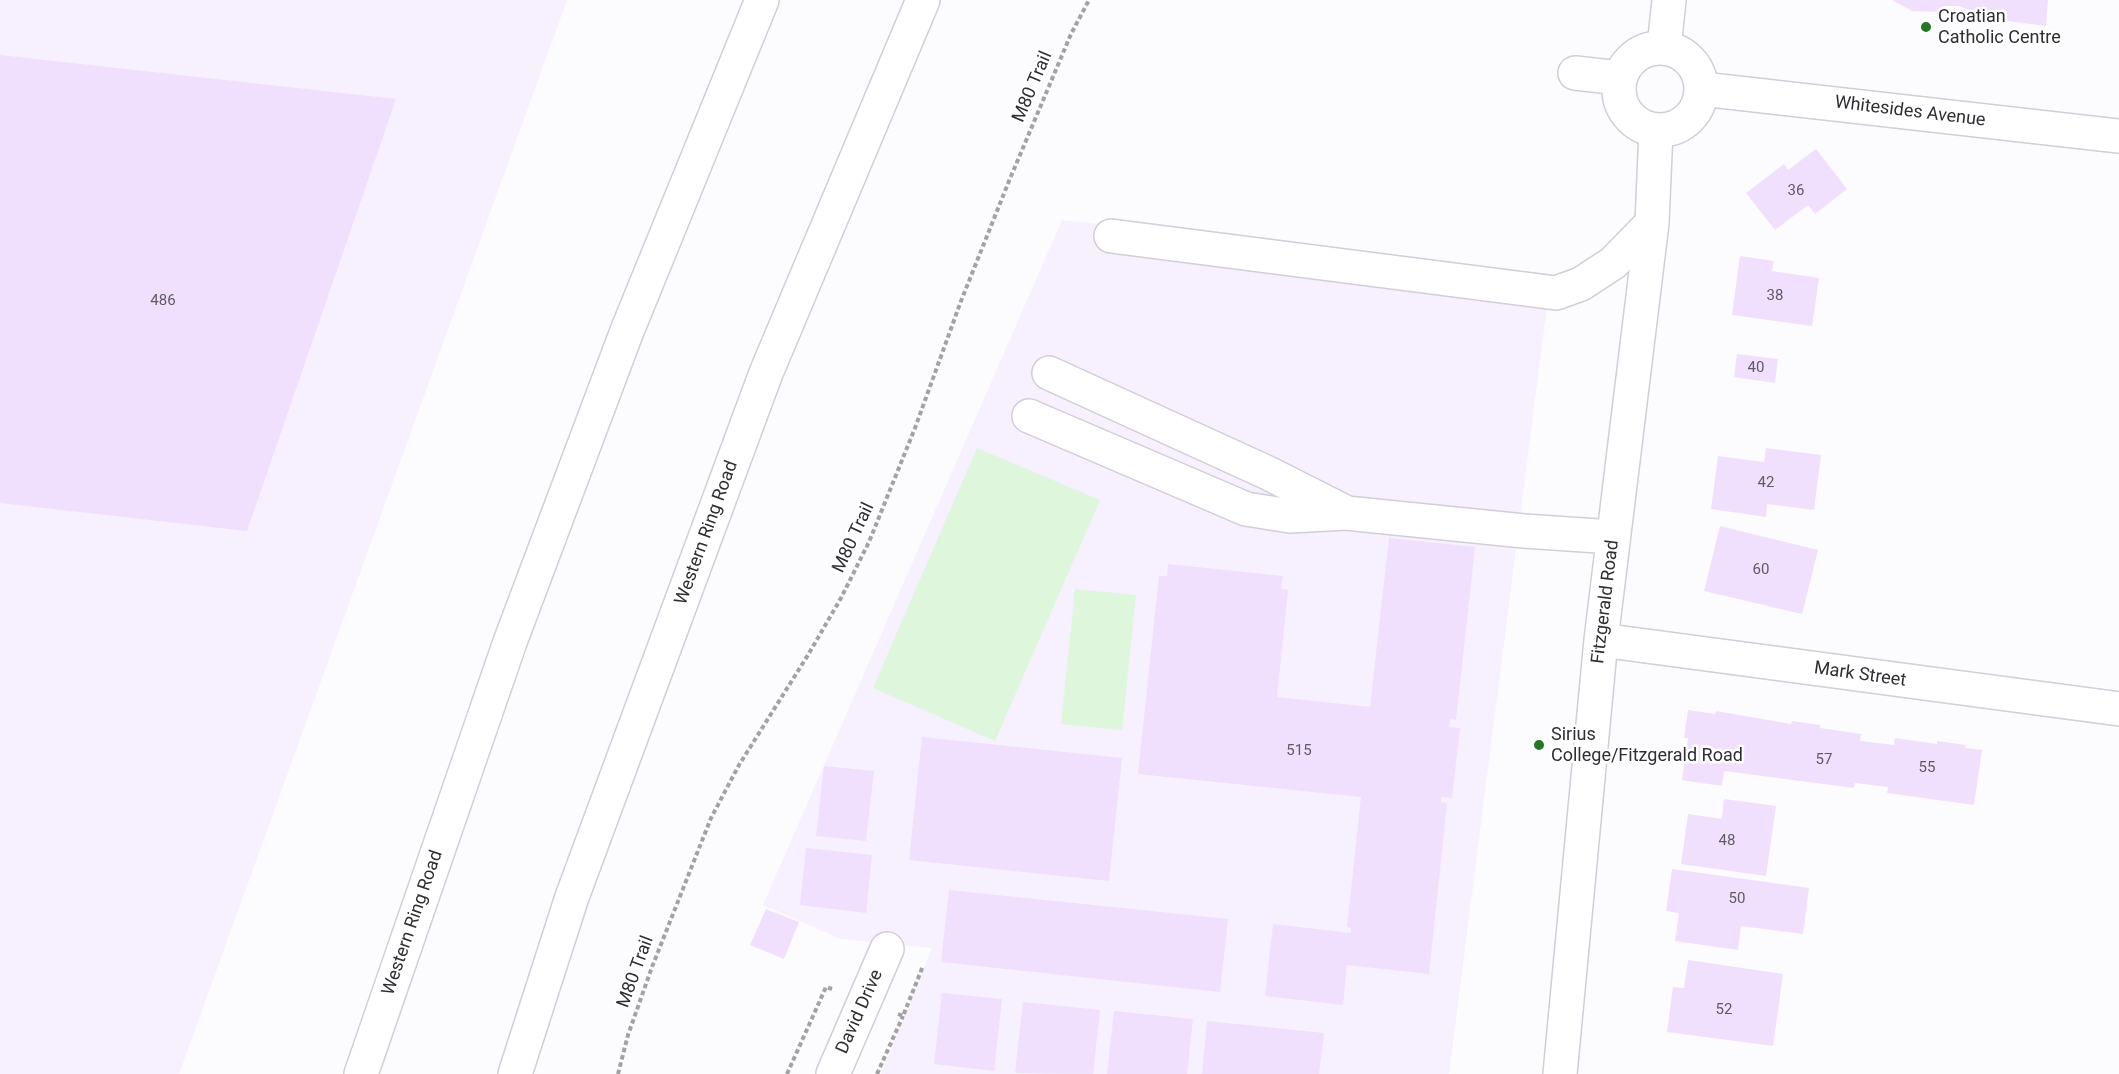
<!DOCTYPE html>
<html>
<head>
<meta charset="utf-8">
<style>
  body { margin:0 }
  canvas { display:block; background:#fcfbfd }
</style>
</head>
<body>
<canvas width="2119" height="1074"></canvas>
<script>
const ctx = document.querySelector('canvas').getContext('2d');
ctx.lineJoin = 'round';
function fill(path, color) { ctx.fillStyle = color; ctx.fill(path, 'evenodd'); }
const toPath = rows => new Path2D(rows.map(r => 'M' + r).join(''));
function stroke(path, color, width, dash) { ctx.strokeStyle = color; ctx.lineWidth = width; ctx.lineCap = dash ? 'butt' : 'round'; ctx.setLineDash(dash || []); ctx.stroke(path); }
function label(font, color, halo, rows, align = 'center') {
  ctx.font = font + ' Roboto,sans-serif'; ctx.lineWidth = 5; ctx.setLineDash([]); ctx.textBaseline = 'middle'; ctx.strokeStyle = halo; ctx.fillStyle = color; for (const [text, x, y, turn = 0] of rows) {
    ctx.save(); ctx.translate(x, y); ctx.rotate((+turn || 0) * Math.PI / 180); ctx.textAlign = isNaN(turn) ? turn : align; if (halo) ctx.strokeText(text, 0, 0); ctx.fillText(text, 0, 0); ctx.restore();
  }
}
fill(toPath([
  [0,0,567,0,179,1074,0,1074],
  [1062,220,1551,274,1449,1074,881,1074,932,948,841,939,763,905]
]), '#f7f0fe');
fill(toPath([
  [977,448,1100,500,995,741,873,688],
  [1075,589,1136,595,1122,730,1061,724]
]), '#def6dc');
fill(toPath([
  [1892,0,2048,0,2046,26,2000,20,1958,6,1943,6,1938,12,1912,11],
  [0,55,396,99,247,531,0,503],
  [1816,149,1847,189,1815,214,1808,205,1775,230,1746,193,1784,164,1788,170],
  [1740,256,1774,261,1772,271,1819,278,1812,326,1732,315],
  [1737,354,1778,359,1775,383,1734,377],
  [1766,448,1821,455,1814,510,1767,504,1766,517,1711,509,1718,456,1764,462],
  [1720,526,1818,550,1802,614,1704,591],
  [1389,538,1475,547,1456,720,1450,719,1449,727,1460,728,1452,798,1441,797,1441,802,1447,803,1429,974,1347,965,1343,1005,1265,996,1273,924,1351,933,1351,928,1347,927,1361,797,1138,774,1159,576,1167,576,1168,564,1283,576,1281,589,1288,590,1277,697,1370,707],
  [1688,710,1715,714,1716,711,1791,724,1792,721,1820,725,1820,728,1861,734,1860,741,1894,745,1895,738,1937,744,1937,741,1966,745,1965,748,1982,750,1974,805,1887,793,1888,787,1855,783,1854,788,1724,771,1722,786,1682,780,1688,738,1684,738],
  [922,737,1122,758,1109,881,909,860],
  [824,766,874,771,866,841,816,836],
  [1724,799,1776,806,1766,876,1681,864,1688,814,1722,819],
  [806,848,872,855,866,913,800,905],
  [1672,869,1809,888,1803,934,1741,926,1738,950,1675,941,1679,913,1666,911],
  [949,890,1228,919,1220,992,941,962],
  [766,909,799,922,784,959,750,945],
  [1688,960,1783,974,1773,1046,1667,1032,1673,987,1684,988],
  [942,993,1002,999,994,1071,934,1064],
  [1023,1002,1100,1010,1093,1074,1015,1073],
  [1114,1011,1193,1019,1187,1074,1107,1074],
  [1207,1021,1324,1033,1319,1074,1202,1074]
]), '#f0e0fe');
const minor = toPath([
  [1664,48,1669,0],
  '1619 89a41 41 0 1 1 82 0a41 41 0 1 1-82 0Z',
  [1575,73,1620,78],
  [1702,89,2119,136],
  [1111,236,1556,293,1581,284,1613,263,1652,223],
  [1049,373,1268,473,1345,512],
  [1029,416,1246,509,1290,516,1346,513,1524,531,1613,537],
  [1601,640,2119,709],
  [833,1074,887,949],
  [1560,1074,1601,640,1652,223,1656,130]
]);
const highway = toPath([
  [361,1074,510,642,627,331,762,0],
  [515,1074,572,897,766,373,923,0]
]);
stroke(minor, '#d3cdd8', 36);
stroke(highway, '#d3cdd8', 36);
stroke(toPath([
  [898,1014,903,1016,923,966],
  [618,1074,628,1035,652,967,711,818,739,765,808,655,841,598,869,542,915,428,961,301,1009,181,1071,34,1089,0],
  [787,1074,826,987,832,989],
  [877,1074,903,1016]
]), '#a2a1a4', 4, [4.5, 3]);
stroke(minor, '#fff', 33);
stroke(highway, '#fff', 33);
for (const [x, y, r, color] of [
  [1926,27,6,"#237823"],
  [1539,745,6,"#237823"]
]) { const dot = new Path2D(); dot.arc(x, y, r, 0, 2 * Math.PI); ctx.fillStyle = color; ctx.fill(dot); stroke(dot, '#fff', 2); }
label('15px', '#605a65', null, [
  ["36",1796,191],
  ["38",1775,296],
  ["486",163,301],
  ["40",1756,368],
  ["42",1766,483],
  ["60",1761,570],
  ["515",1299,751],
  ["57",1824,760],
  ["55",1927,768],
  ["48",1727,841],
  ["50",1737,899],
  ["52",1724,1010]
]);
label('18px', '#302e32', '#fff', [
  ["Croatian",1938,17],
  ["Catholic Centre",1938,38],
  ["Sirius",1551,735],
  ["College/Fitzgerald Road",1551,756]
], 'left');
label('18px', '#302e32', '#fff', [
  ["M80 Trail",1033,87,-67],
  ["Whitesides Avenue",1910,112,7],
  ["Western Ring Road",707,533,-70],
  ["M80 Trail",854,538,-65],
  ["Fitzgerald Road",1606,602,-83],
  ["Mark Street",1860,675,8],
  ["Western Ring Road",413,923,-71],
  ["M80 Trail",636,972,-70],
  ["David Drive",860,1012,-66]
]);
</script>
</body>
</html>
